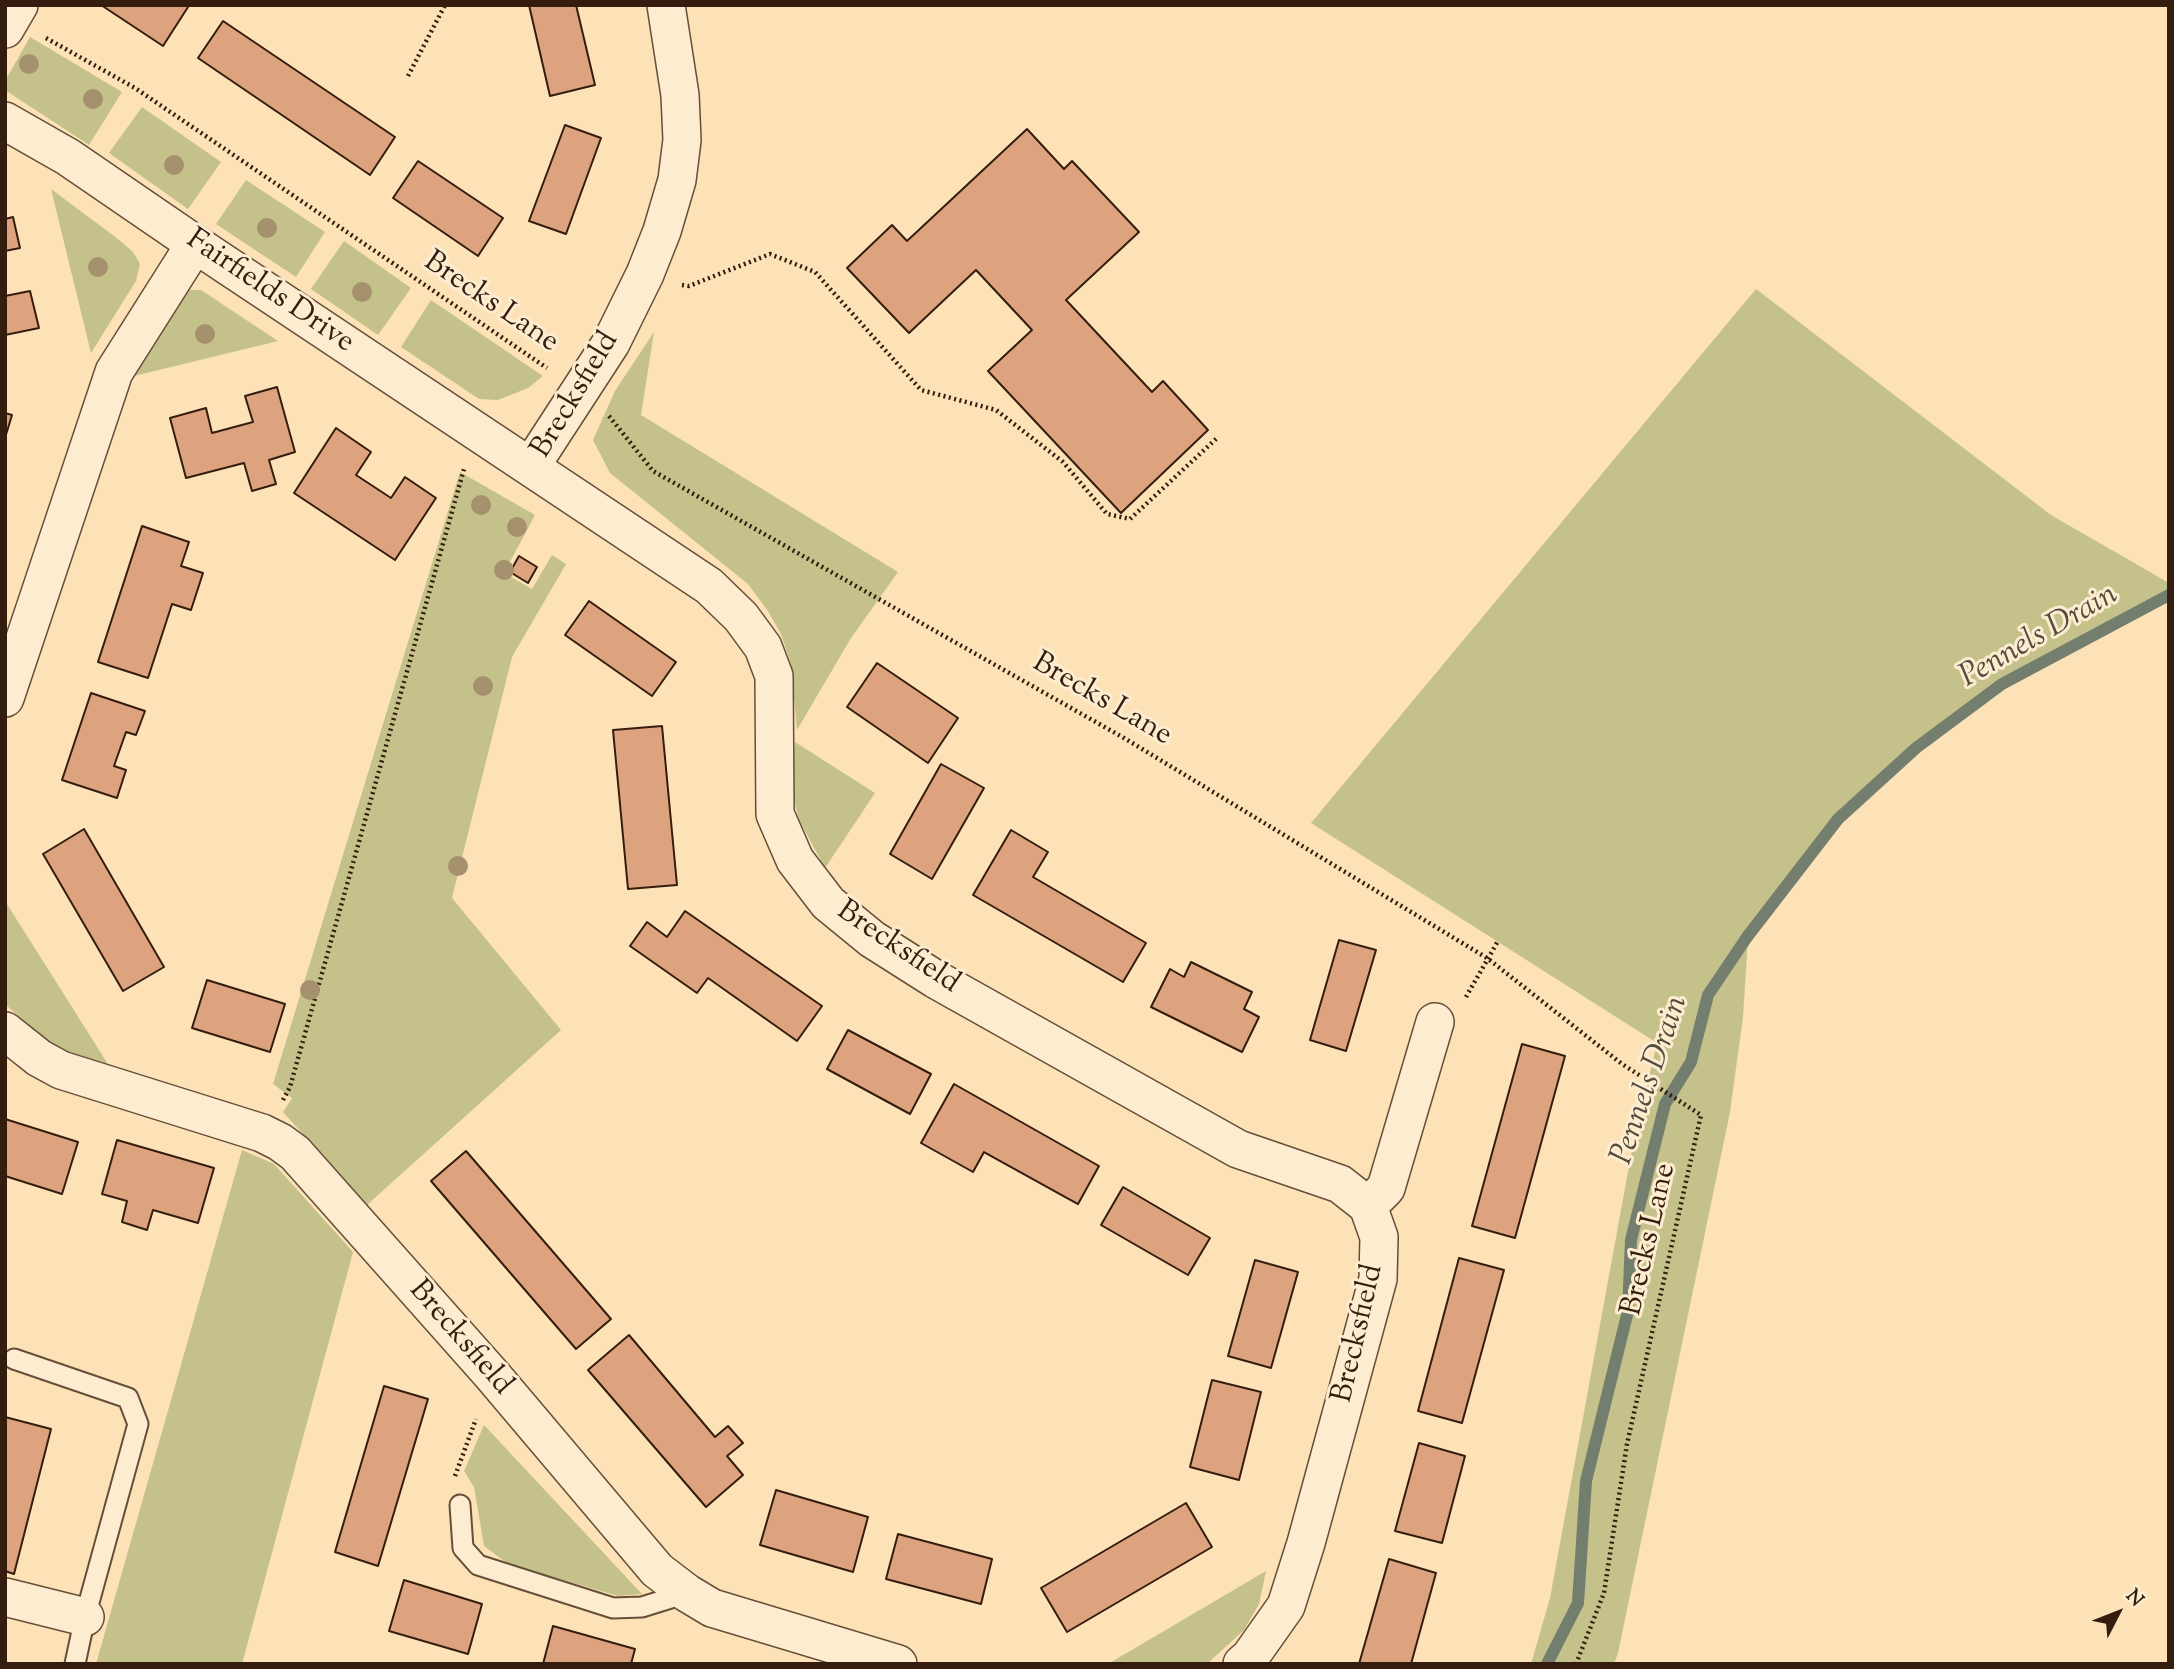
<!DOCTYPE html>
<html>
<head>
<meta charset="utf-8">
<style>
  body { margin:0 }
  #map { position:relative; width:2174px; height:1669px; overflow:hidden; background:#fce2b6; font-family:"Sorts Mill Goudy",serif }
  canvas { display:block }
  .frame { position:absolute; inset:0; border:7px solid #341d0e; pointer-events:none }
  .north { position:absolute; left:2083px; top:1578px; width:70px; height:70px; -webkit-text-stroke:5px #fdecd0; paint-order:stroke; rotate:48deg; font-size:19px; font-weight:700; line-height:28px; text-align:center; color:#341d0e }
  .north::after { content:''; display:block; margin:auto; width:24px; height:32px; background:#341d0e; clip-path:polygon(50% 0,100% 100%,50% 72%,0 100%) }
</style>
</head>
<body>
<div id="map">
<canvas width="2174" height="1669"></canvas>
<div class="frame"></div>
<div class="north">N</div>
</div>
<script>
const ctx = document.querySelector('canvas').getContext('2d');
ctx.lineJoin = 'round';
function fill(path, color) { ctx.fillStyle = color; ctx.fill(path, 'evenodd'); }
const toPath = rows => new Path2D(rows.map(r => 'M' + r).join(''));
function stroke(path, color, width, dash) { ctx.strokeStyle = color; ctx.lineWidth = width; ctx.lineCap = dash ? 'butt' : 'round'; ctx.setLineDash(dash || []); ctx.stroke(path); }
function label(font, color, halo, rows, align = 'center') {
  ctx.font = font + ' "Sorts Mill Goudy",serif'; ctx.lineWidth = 6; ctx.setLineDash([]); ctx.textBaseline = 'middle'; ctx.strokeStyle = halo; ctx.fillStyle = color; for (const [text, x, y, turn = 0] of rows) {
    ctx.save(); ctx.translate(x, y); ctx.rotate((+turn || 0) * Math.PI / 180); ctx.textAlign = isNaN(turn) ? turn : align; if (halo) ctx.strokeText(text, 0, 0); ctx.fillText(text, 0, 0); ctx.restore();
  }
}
fill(toPath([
  [30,37,122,92,89,145,5,90,5,81],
  [142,107,221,162,188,209,109,153],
  [246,180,325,232,296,277,216,224],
  [51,189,118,239,133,252,140,264,136,281,91,353],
  [344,241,411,288,378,335,311,289],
  [1756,289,2051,515,2169,583,2169,595,2002,684,1916,748,1838,819,1748,937,1743,1017,1730,1112,1618,1653,1614,1664,1531,1664,1550,1598,1634,1139,1657,1043,1311,823],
  [186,290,201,290,278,341,134,376,123,368],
  [431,300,543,376,528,388,498,400,479,399,401,347],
  [654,332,641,415,898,572,851,638,797,730,791,664,781,634,768,611,748,584,610,473,593,440,615,391],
  [460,472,535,515,504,573,532,589,552,555,566,564,512,657,452,898,561,1030,367,1205,283,1112,292,1098,273,1084],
  [795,742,875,793,825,868,799,820,793,795,792,767],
  [5,901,111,1069,72,1056,42,1037,5,1004],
  [242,1150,274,1164,353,1252,242,1664,96,1664],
  [484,1425,642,1594,618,1596,508,1564,484,1546,474,1487,464,1471],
  [1266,1571,1259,1604,1244,1630,1207,1664,1108,1664]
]), '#c4c28a');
stroke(toPath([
  [1547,1664,1578,1603,1586,1481,1628,1311,1631,1240,1665,1104,1691,1062,1708,995,1747,937,1838,819,1916,748,2002,684,2169,595]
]), '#747e6f', 12);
const building = toPath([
  [101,5,185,5,188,7,163,46,101,5],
  [529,5,576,5,595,85,550,96,529,5],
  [223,21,395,137,370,175,198,58,223,21],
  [565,125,601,138,566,234,529,221,565,125],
  [1027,129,1064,169,1072,161,1139,232,1066,300,1152,392,1163,381,1208,430,1121,513,988,371,1032,330,976,270,909,333,847,268,892,225,907,241,1027,129],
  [418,161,503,218,478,256,393,198,418,161],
  [13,217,20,248,5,251,5,219,13,217],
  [30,291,39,328,5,335,5,296,30,291],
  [277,387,295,452,269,460,276,484,252,491,244,463,186,478,170,418,206,408,212,433,253,422,245,396,277,387],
  [5,413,12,415,5,438,5,413],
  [336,428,371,452,356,475,391,498,405,477,436,498,395,560,294,493,336,428],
  [142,526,189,542,181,566,203,573,191,610,172,604,148,678,98,662,142,526],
  [519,556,537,567,528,583,510,572,519,556],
  [589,601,676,662,652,696,565,635,589,601],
  [877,663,958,718,928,763,847,707,877,663],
  [91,693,145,711,136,735,126,732,114,766,126,770,117,798,62,780,91,693],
  [662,726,677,885,628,889,613,730,662,726],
  [941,764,984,788,932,879,890,854,941,764],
  [84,829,164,967,123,991,43,854,84,829],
  [1011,830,1048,852,1033,877,1146,943,1123,982,973,895,1011,830],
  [685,911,822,1006,797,1041,708,978,697,993,630,946,647,922,667,937,685,911],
  [1339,940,1376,950,1346,1051,1310,1040,1339,940],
  [1191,962,1252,992,1244,1009,1259,1017,1242,1052,1151,1007,1170,969,1184,977,1191,962],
  [207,980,285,1004,270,1052,192,1028,207,980],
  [848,1030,931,1074,910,1114,827,1069,848,1030],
  [1522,1044,1565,1056,1515,1238,1472,1226,1522,1044],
  [954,1084,1099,1166,1078,1204,984,1152,973,1172,921,1143,954,1084],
  [5,1119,78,1142,62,1194,5,1176,5,1119],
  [117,1140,214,1168,198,1223,153,1210,147,1230,122,1222,127,1201,102,1194,117,1140],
  [466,1151,611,1319,576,1349,431,1181,466,1151],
  [1123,1187,1210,1238,1188,1275,1101,1225,1123,1187],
  [1459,1258,1504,1270,1462,1423,1418,1411,1459,1258],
  [1255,1260,1298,1272,1271,1368,1228,1356,1255,1260],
  [629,1335,715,1437,728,1426,743,1443,727,1456,743,1475,706,1507,588,1370,629,1335],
  [1212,1380,1261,1392,1239,1480,1190,1467,1212,1380],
  [384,1386,428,1399,378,1566,335,1552,384,1386],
  [5,1417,51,1429,14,1574,5,1571,5,1417],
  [1419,1443,1465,1456,1442,1543,1395,1531,1419,1443],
  [776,1490,868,1517,853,1572,760,1545,776,1490],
  [1186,1503,1212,1547,1067,1632,1041,1588,1186,1503],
  [898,1534,992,1559,981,1604,886,1579,898,1534],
  [1389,1559,1436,1573,1411,1664,1359,1664,1389,1559],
  [404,1580,482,1604,468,1654,389,1631,404,1580],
  [553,1626,635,1649,631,1664,543,1664,553,1626]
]);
fill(building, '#dda37f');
stroke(building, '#341d0e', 2);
const lane = toPath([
  [14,1359,128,1398,138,1424,85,1617,75,1664],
  [460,1505,463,1548,478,1565,613,1608,642,1607,687,1593]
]);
const street = toPath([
  [5,29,19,5],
  [5,121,68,157,195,244,709,586,741,617,763,647,774,676,775,814,795,860,828,903,872,939,935,979,1238,1149,1340,1184,1368,1206,1379,1237,1378,1279,1306,1543,1286,1606,1250,1657,1242,1664],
  [531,466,611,343,645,274,662,231,677,180,682,140,680,95,666,5],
  [5,698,114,372,195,244],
  [5,1031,39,1058,61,1070,262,1133,280,1142,295,1153,493,1376,657,1570,687,1593,712,1608,898,1664],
  [1368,1206,1386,1188,1435,1022],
  [5,1597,85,1617]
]);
stroke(lane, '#664e38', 23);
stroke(street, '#664e38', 40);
stroke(toPath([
  [46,38,135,88,547,368],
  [408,76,445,5],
  [682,285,689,286,770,254,815,272,921,390,996,410,1063,462,1107,514,1130,519,1217,438],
  [609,416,653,471,1124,738,1487,958,1622,1064,1701,1115,1627,1444,1604,1593,1576,1664],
  [1466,997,1498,941],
  [283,1100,290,1087,464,469],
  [455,1476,476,1419]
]), '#341d0e', 4.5, [2, 3.5]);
stroke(lane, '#fdecd0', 19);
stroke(street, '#fdecd0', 37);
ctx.fillStyle = '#a6916e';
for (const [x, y] of [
  [29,64],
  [93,99],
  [174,165],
  [267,228],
  [98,267],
  [362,292],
  [205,334],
  [481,505],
  [517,527],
  [504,570],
  [483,686],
  [458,866],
  [310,990]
]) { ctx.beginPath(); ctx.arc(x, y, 10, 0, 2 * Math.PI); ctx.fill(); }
label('30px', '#341d0e', '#fdecd0', [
  ["Fairfields Drive",269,293,34],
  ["Brecks Lane",490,304,34],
  ["Brecksfield",577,396,-59],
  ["Brecks Lane",1101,701,30],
  ["Brecksfield",897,949,34],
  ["Brecks Lane",1651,1240,-77],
  ["Brecksfield",1360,1334,-77],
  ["Brecksfield",459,1339,49]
]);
label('italic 32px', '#544d3e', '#fdecd0', [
  ["Pennels Drain",2040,638,-30],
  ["Pennels Drain",1652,1081,-71]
]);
</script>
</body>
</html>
